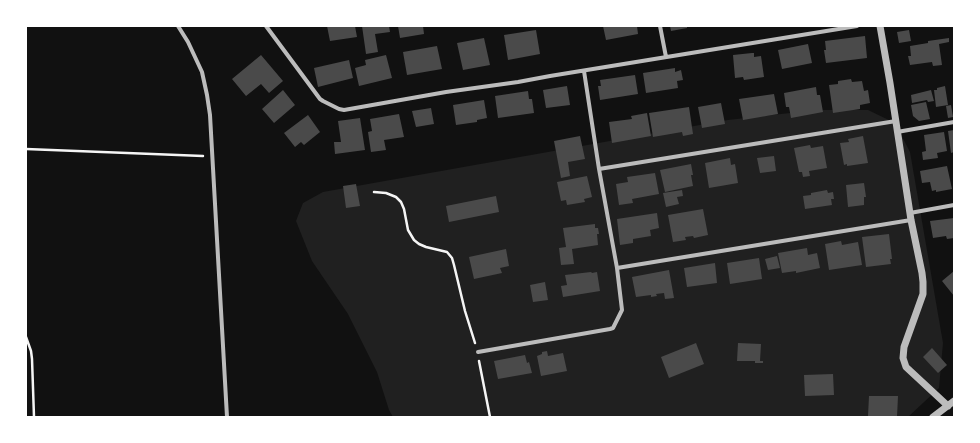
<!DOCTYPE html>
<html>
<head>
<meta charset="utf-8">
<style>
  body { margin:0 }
  #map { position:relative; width:980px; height:443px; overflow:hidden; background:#111; font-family:"DejaVu Sans",sans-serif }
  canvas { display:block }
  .frame { position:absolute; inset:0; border:27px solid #fff; pointer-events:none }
</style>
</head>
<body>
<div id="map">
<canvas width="980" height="443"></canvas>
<div class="frame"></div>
</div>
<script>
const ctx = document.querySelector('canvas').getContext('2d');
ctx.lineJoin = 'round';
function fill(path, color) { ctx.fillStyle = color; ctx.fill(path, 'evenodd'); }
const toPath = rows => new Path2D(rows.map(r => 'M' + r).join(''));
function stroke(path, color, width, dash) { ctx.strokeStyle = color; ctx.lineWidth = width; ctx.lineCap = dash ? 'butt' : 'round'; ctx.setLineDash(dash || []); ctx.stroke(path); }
fill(toPath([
  [823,110,868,110,895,123,910,152,943,343,939,388,908,417,393,417,389,410,377,372,348,314,312,261,296,221,303,203,323,192,728,120,790,113]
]), '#202020');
fill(toPath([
  [327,26,355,26,357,37,330,41],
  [362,26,389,26,390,32,375,34,378,52,366,54],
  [398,26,423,26,424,34,400,38],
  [603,26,637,26,638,34,606,40],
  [670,26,687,26,687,28,671,31],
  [536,30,540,54,508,60,504,35],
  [909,30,911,41,899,43,897,32],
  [865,36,867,58,826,63,824,50,826,50,825,41],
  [484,38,490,65,463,70,457,43],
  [949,38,949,42,939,44,942,65,933,66,932,62,910,65,908,56,911,56,910,46,928,43,928,41],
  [808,44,812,63,782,69,778,50],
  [437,46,442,69,407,75,403,52],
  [752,53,754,53,754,57,761,56,764,77,744,80,743,77,735,78,733,55],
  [261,55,283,81,269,93,261,84,246,96,232,79],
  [386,55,392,78,359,86,355,68,366,65,365,60],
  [349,60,353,78,318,87,314,68],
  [675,68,675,72,681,70,683,80,677,81,678,88,646,93,643,73],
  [635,75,638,94,600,100,598,86,601,86,600,80],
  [851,79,852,82,862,81,864,91,868,90,870,103,860,105,860,109,833,113,829,85,838,84,838,81],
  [567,86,570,105,546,108,543,90],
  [945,86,948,105,936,107,934,90,937,90,937,88],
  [816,87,817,95,820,95,823,112,791,118,789,107,786,107,784,93],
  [283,90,295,105,274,123,262,109],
  [931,90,934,101,928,102,927,100,912,103,911,95],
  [528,91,529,99,532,99,534,113,498,118,495,96],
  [774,94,778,114,743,120,739,99],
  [484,100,487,118,477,120,477,122,456,125,453,105],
  [926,102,930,119,919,121,913,116,911,105],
  [721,103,725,124,702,128,698,107],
  [951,105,953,117,948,118,946,106],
  [689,107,693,134,683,136,682,132,653,137,649,113],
  [431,108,434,124,416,127,412,111],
  [647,113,651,136,612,143,609,122,632,119,631,116],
  [399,114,404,137,384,140,386,150,371,152,368,132,372,131,370,119],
  [308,115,320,132,304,145,301,142,295,147,284,133],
  [360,118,365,150,335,154,334,142,341,142,338,121],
  [954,130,954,152,951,153,948,131],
  [944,132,947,151,937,153,938,158,923,160,922,152,926,151,924,135],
  [580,136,585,159,568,162,570,176,561,178,554,141],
  [863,136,868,163,847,166,847,164,844,165,840,143,849,142,848,139],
  [810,145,811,148,823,146,827,168,809,171,810,176,803,177,802,172,799,172,794,148],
  [774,156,776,171,760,173,757,158],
  [730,158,731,165,735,164,738,183,709,188,705,163],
  [691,164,693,175,691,175,693,186,665,192,660,170],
  [947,166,952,189,936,192,936,190,932,191,930,182,922,183,920,171],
  [655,173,659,194,632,199,633,203,619,205,616,184,628,182,627,177],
  [587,176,592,197,584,199,585,202,567,205,566,200,561,201,557,182],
  [864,183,866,197,864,197,864,205,848,207,846,185],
  [356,184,360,206,346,208,343,186],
  [682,190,683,196,677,197,679,204,666,207,663,193],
  [827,190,828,193,833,192,834,199,831,199,832,205,805,209,803,196,811,195,811,193],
  [496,196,499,212,449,222,446,206],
  [703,209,708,235,694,238,693,236,685,237,686,240,673,242,668,215],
  [657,213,659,228,650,230,651,236,633,239,633,243,620,245,617,219],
  [954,218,954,238,947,239,946,236,933,238,930,221],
  [595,224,595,228,598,228,599,234,597,234,598,245,572,249,574,264,561,265,559,248,566,247,563,228],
  [889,234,892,259,890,259,891,264,866,267,862,237],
  [841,241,842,245,858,242,862,265,829,270,825,244],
  [807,248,808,255,817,253,820,268,796,273,796,271,782,273,778,253],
  [506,249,509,266,500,268,502,273,474,279,469,257],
  [777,256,780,268,768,270,765,259],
  [759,258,762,279,730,284,727,263],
  [715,263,717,283,687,287,684,268],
  [669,270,674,298,665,299,664,293,656,294,657,296,651,297,651,295,636,297,632,277],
  [954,271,954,296,942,281],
  [591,272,592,273,597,272,600,291,563,297,561,286,567,285,565,275],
  [545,282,548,300,533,302,530,285],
  [696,343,704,364,669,378,661,357],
  [738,343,761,344,760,361,763,361,763,363,755,363,755,361,737,361],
  [932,348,947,365,938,373,923,357],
  [547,351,548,356,563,353,567,371,541,376,537,356,542,354,542,352],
  [525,355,527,363,529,362,532,373,498,379,494,361],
  [833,374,834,395,805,396,804,375],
  [869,396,898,396,897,417,868,416]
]), '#4a4a4a');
stroke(toPath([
  [26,149,203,156],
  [374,192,386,193,396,197,401,202,404,209,408,230,414,240,419,244,426,247,447,252,452,258,454,265,465,311,475,343],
  [26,337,31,351,32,359,34,417],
  [479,361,490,417]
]), '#f5f5f5', 2.5);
stroke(toPath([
  [178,26,188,42,202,72,207,95,210,115,227,417],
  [266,26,320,99,323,101,339,109,344,110,446,92,518,82,550,76,857,26],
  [660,26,666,57],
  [897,132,954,122],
  [599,169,896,121],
  [910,213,954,205],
  [617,268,911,220],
  [478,352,610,329,613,328,622,310,617,268,599,169,584,71]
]), '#bcbcbc', 4);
stroke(toPath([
  [880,26,890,83,911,220,922,273,923,282,923,294,904,347,903,358,906,367,948,406],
  [933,417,954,401]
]), '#bcbcbc', 7);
</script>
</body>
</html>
